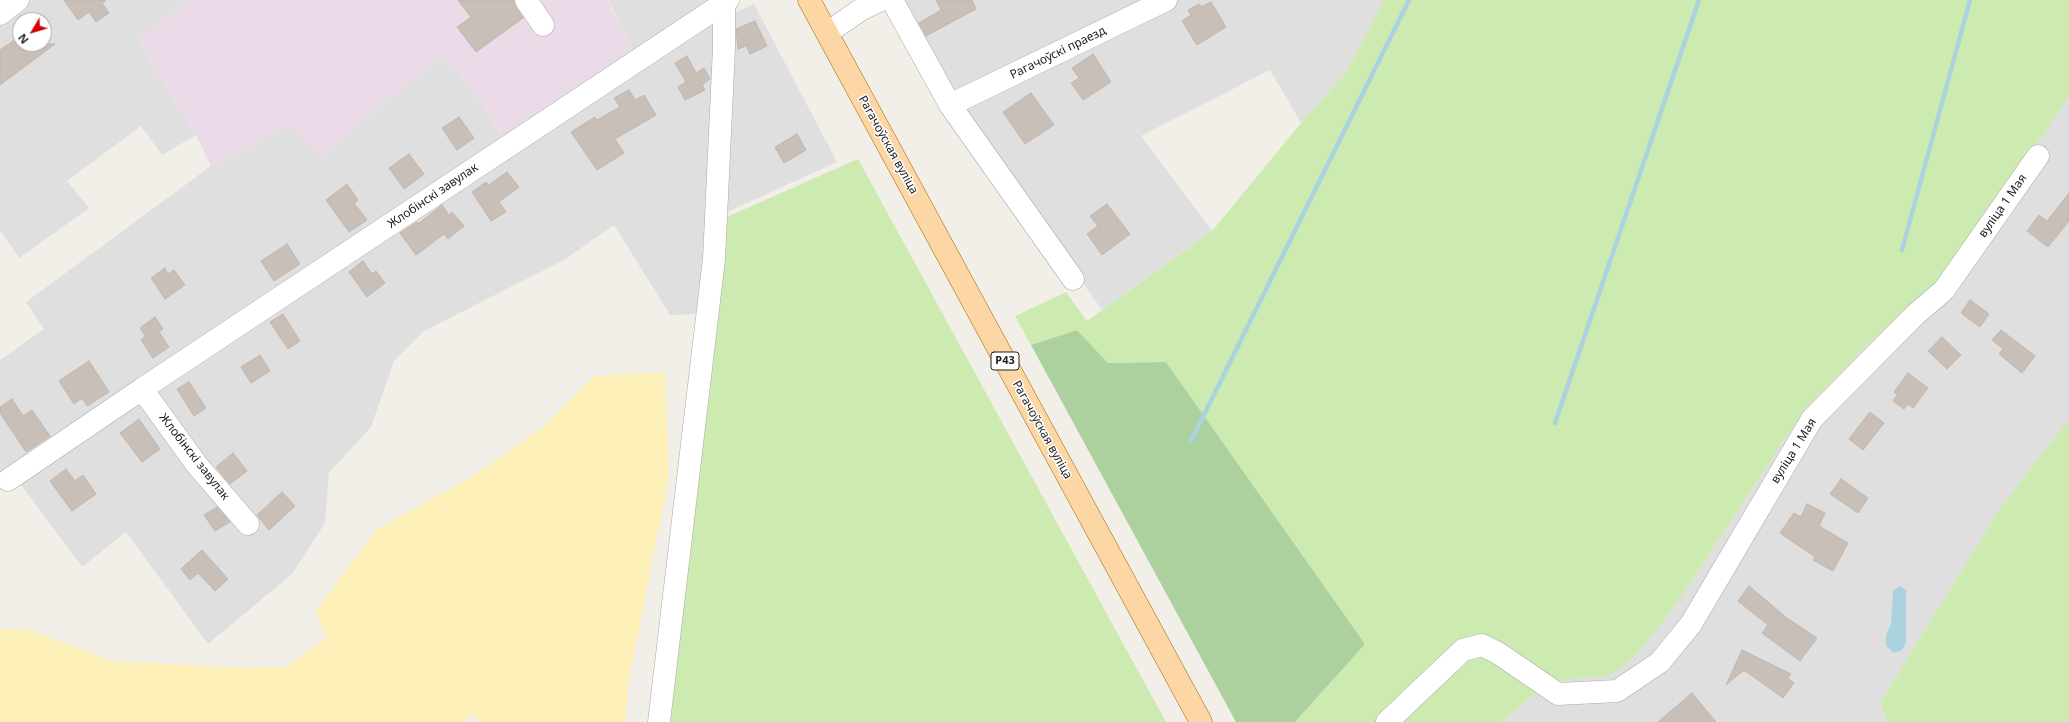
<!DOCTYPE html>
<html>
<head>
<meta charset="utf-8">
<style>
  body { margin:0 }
  #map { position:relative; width:2069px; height:722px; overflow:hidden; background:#f2efe9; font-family:"Noto Sans",sans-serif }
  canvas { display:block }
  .north { position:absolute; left:12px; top:12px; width:40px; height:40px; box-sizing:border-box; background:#fff; border:1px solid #a7a7a7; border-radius:50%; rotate:232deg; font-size:11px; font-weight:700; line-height:16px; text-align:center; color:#222 }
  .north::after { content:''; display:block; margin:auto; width:14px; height:18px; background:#d40000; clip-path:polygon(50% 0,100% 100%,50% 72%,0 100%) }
</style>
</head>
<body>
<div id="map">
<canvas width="2069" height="722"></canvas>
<div class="north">N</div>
</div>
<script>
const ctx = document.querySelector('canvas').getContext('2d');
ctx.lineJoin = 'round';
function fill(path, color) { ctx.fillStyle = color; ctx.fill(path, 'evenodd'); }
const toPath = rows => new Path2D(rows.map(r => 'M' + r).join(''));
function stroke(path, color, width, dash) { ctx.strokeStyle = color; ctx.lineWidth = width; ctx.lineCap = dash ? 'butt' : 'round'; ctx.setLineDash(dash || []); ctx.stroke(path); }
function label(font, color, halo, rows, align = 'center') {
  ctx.font = font + ' "Noto Sans",sans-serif'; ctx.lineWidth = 3; ctx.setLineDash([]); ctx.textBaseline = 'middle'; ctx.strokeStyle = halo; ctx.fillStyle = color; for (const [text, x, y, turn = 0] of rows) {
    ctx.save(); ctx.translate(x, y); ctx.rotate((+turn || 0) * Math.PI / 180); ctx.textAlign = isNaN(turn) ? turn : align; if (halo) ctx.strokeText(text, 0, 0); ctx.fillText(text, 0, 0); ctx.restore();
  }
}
fill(toPath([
  [32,0,190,0,138,41,196,135,162,155,141,126,67,181,89,208,19,258,0,230,0,24],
  [20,20,44,20,44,44,20,44],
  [608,0,707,0,633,51],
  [898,0,1156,0,952,101],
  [1176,0,1384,0,1346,72,1301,123,1270,70,1141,136,1212,231,1102,310,958,107],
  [754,4,837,162,725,213,728,16],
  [714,19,721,35,700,314,670,315,614,225,564,260,424,331,394,361,371,427,329,473,325,523,292,574,208,644,126,532,82,567,19,482],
  [442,54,476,94,503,138,0,476,0,360,44,329,26,302,211,166,290,125,321,156],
  [2069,97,2069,419,2000,508,1880,703,1887,722,1501,722,1552,681,1683,594,1805,409,1870,342,1940,285]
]), '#e0dfdf');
fill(toPath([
  [190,0,607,0,633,51,503,138,476,94,442,54,321,156,290,125,211,166,196,135,138,41]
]), '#ebdbe8');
fill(toPath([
  [1384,0,2069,0,2069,97,1940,285,1870,342,1805,409,1683,594,1647,642,1628,663,1607,676,1552,681,1501,722,1295,722,1365,644,1166,362,1108,363,1077,330,1031,345,1015,316,1066,292,1087,321,1212,231,1301,123,1346,72],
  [858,159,1166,722,661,722,727,217],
  [2069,419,2069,722,1887,722,1880,703,2000,508]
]), '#cdebb0');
fill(toPath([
  [1077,330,1108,363,1166,362,1365,644,1295,722,1236,722,1031,345]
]), '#add19e');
fill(toPath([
  [665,372,669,475,628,686,625,722,477,722,473,714,464,722,0,722,0,629,27,629,113,661,243,668,286,667,326,639,316,611,376,530,470,478,542,428,594,376]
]), '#fff1ba');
fill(toPath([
  [1900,586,1906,590,1906,643,1902,650,1894,653,1886,646,1886,635,1891,624,1893,591]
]), '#aad3df');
stroke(toPath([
  [1902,250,1970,0],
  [1555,423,1699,0],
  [1191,441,1409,0]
]), '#aad3df', 4.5);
const building = toPath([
  [64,0,106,0,102,3,109,13,96,22,89,12,78,20,64,0],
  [458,0,514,0,516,7,523,18,476,52,457,27,471,17,458,0],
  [936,0,972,0,976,9,926,36,919,23,941,10,936,0],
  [1211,2,1226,27,1197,45,1182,21,1191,15,1188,10,1199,4,1201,7,1211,2],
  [755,21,767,46,750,54,746,46,738,49,736,29,755,21],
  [20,36,20,44,55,44,0,85,0,50,20,36],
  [1093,54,1111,82,1083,100,1071,83,1079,78,1072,68,1093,54],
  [687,56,696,73,704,68,710,79,702,85,705,90,685,100,678,87,686,82,675,63,687,56],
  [629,90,635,100,644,95,656,115,615,139,624,153,597,170,571,132,595,117,597,120,620,107,614,98,629,90],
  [1031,93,1054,125,1025,144,1003,112,1031,93],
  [459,117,474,138,457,150,442,128,459,117],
  [797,134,806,150,784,163,775,147,797,134],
  [409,154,424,174,404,189,389,168,409,154],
  [507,172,519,187,499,202,506,212,491,221,472,192,486,182,489,185,507,172],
  [347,184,358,200,354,203,367,220,349,232,326,200,347,184],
  [2069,193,2069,221,2048,247,2027,231,2039,215,2047,221,2069,193],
  [1107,204,1130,234,1102,255,1087,234,1098,226,1090,216,1107,204],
  [442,205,449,215,452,212,464,226,448,239,444,234,416,255,400,233,417,222,418,224,442,205],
  [287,244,300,264,274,281,261,261,287,244],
  [363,261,372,274,376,271,385,283,367,297,349,272,363,261],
  [165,268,168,274,174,270,185,285,165,299,151,278,165,268],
  [1970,300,1989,314,1980,327,1961,313,1970,300],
  [283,314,300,341,288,349,270,322,283,314],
  [155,317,163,329,159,332,169,347,153,358,141,340,145,336,140,328,155,317],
  [2001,330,2035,356,2022,373,1999,354,2003,349,1992,340,2001,330],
  [1942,337,1961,355,1947,369,1928,351,1942,337],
  [260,355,270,371,251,383,241,367,260,355],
  [89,361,109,392,87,406,82,398,74,404,59,381,89,361],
  [1908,373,1928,388,1913,408,1908,404,1904,409,1893,401,1897,395,1894,392,1908,373],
  [189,382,206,408,194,416,177,389,189,382],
  [12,399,23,416,32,410,50,436,26,452,0,413,0,407,12,399],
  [1870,412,1884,423,1863,450,1849,439,1870,412],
  [139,419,160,449,142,462,120,433,139,419],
  [233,453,247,471,230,484,216,467,233,453],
  [66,469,75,481,83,475,96,494,72,511,50,481,66,469],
  [1841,479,1868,498,1858,513,1830,494,1841,479],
  [282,492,295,506,269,530,257,515,282,492],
  [1807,504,1825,513,1819,526,1848,543,1833,571,1813,560,1815,557,1780,533,1794,513,1801,517,1807,504],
  [217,507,230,522,215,531,204,515,217,507],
  [202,550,228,579,215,591,198,573,190,580,181,569,202,550],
  [1749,586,1787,618,1817,638,1800,661,1762,633,1768,625,1738,601,1749,586],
  [1742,650,1791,674,1788,678,1794,683,1783,698,1744,670,1726,685,1742,650],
  [1692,693,1716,722,1658,722,1692,693]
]);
fill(building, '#c7bfb8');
stroke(building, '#c4b6ab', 1);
const minor = toPath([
  [526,0,543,25],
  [892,0,950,105,1073,279],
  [0,14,18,0],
  [827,33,862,9,881,0],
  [950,105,1166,0],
  [8,480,142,389],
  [248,524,197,465,142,389,724,3],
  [659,722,714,259,724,48,724,3,728,0],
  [1387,722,1463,650,1482,645,1498,653,1558,694,1617,691,1660,662,1691,624,1812,419,1915,315,1944,290,2038,156]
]);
const major = toPath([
  [809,0,1201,722]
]);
stroke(minor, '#a9a9a9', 23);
stroke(major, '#a06b00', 23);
stroke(minor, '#fff', 22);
stroke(major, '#fcd6a4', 22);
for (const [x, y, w] of [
  [1005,361,28]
]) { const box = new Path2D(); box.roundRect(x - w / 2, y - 9, w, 18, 3); ctx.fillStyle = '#fff'; ctx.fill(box); stroke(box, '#222', 1); }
label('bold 11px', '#222', null, [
  ["Р43",1005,361]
]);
label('12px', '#222', '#fff', [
  ["Рагачоўскі праезд",1058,53,-26],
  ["Рагачоўская вуліца",888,145,61],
  ["Жлобінскі завулак",433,196,-34],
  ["вуліца 1 Мая",2003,206,-55],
  ["Рагачоўская вуліца",1042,430,61],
  ["вуліца 1 Мая",1794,451,-58],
  ["Жлобінскі завулак",194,457,52]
]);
</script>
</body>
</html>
